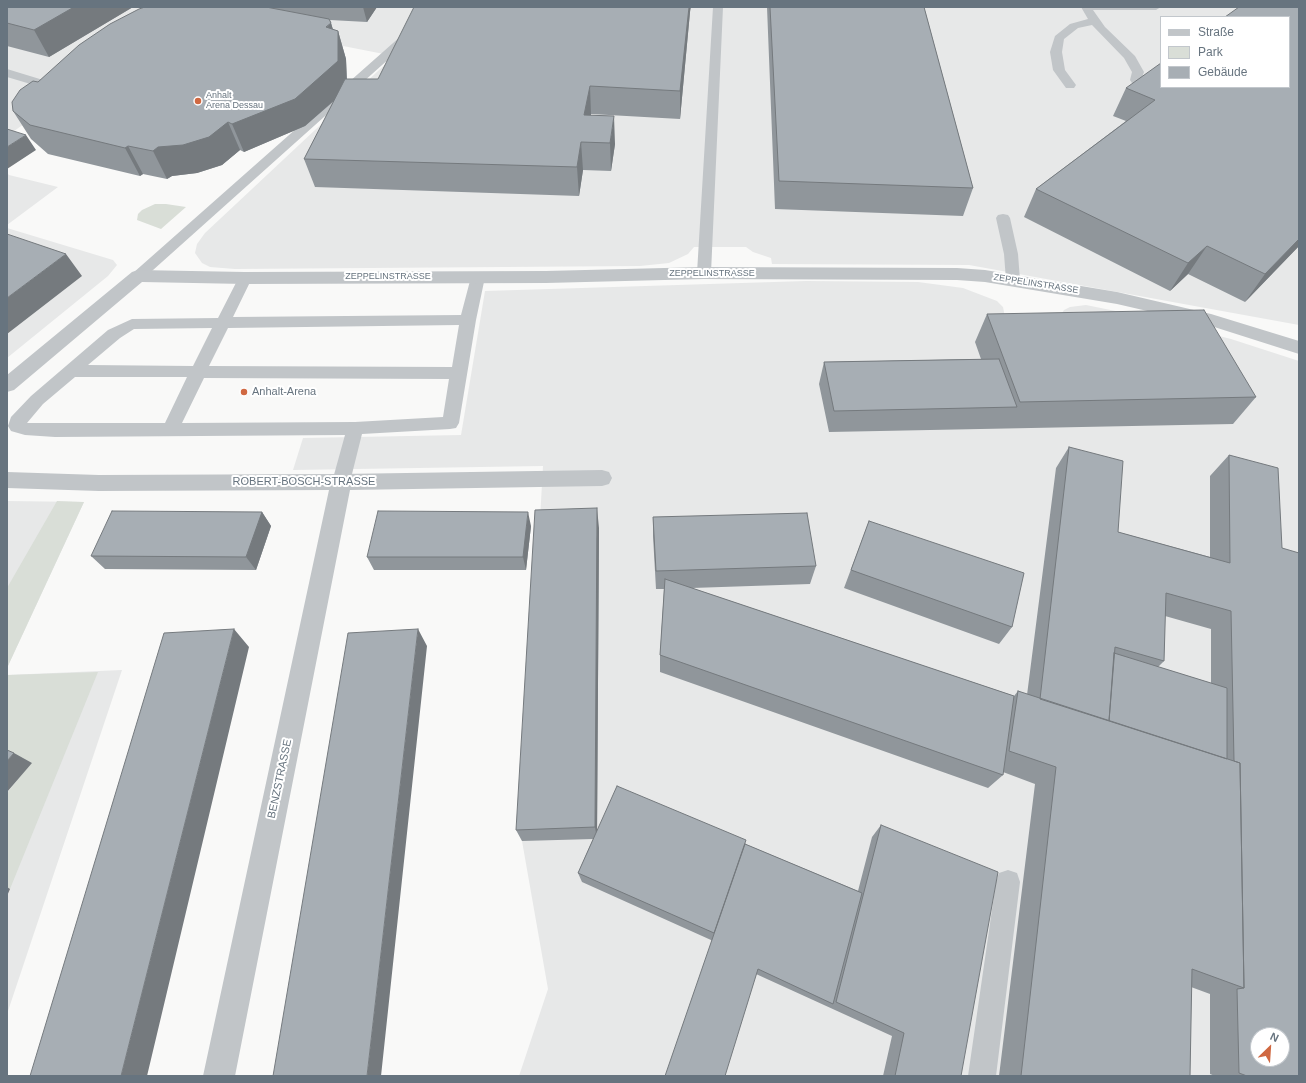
<!DOCTYPE html>
<html>
<head>
<meta charset="utf-8">
<style>
  body { margin:0 }
  #map { position:relative; width:1306px; height:1083px; overflow:hidden; background:#f9f9f8; font-family:Helvetica,sans-serif }
  canvas { display:block }
  .frame { position:absolute; inset:0; border:8px solid #67747f; pointer-events:none }
  .legend { position:absolute; left:1160px; top:16px; width:130px; height:72px; box-sizing:border-box; background:#fff; border:1px solid #c2c7cc; margin:0; padding:5px 7px; list-style:none; font-size:12px; color:#67747f }
  .legend li { display:flex; align-items:center; gap:8px; height:20px }
  .legend b { width:20px; border:1px solid #c2c7cc }
  .north { position:absolute; left:1250px; top:1027px; width:40px; height:40px; box-sizing:border-box; background:#fff; border:1px solid #c2c7cc; border-radius:50%; rotate:25deg; font-size:11px; font-weight:700; line-height:16px; text-align:center; color:#67747f }
  .north::after { content:''; display:block; margin:auto; width:14px; height:18px; background:#d06841; clip-path:polygon(50% 0,100% 100%,50% 72%,0 100%) }
</style>
</head>
<body>
<div id="map">
<canvas width="1306" height="1083"></canvas>
<div class="frame"></div>
<ul class="legend">
<li><b style="height:5px;background:#c1c5c8"></b>Straße</li>
<li><b style="height:11px;background:#d9ded7"></b>Park</li>
<li><b style="height:11px;background:#a7aeb4"></b>Gebäude</li>
</ul>
<div class="north">N</div>
</div>
<script>
const ctx = document.querySelector('canvas').getContext('2d');
ctx.lineJoin = 'round';
function fill(path, color) { ctx.fillStyle = color; ctx.fill(path, 'evenodd'); }
const toPath = rows => new Path2D(rows.map(r => 'M' + r).join(''));
function stroke(path, color, width, dash) { ctx.strokeStyle = color; ctx.lineWidth = width; ctx.lineCap = dash ? 'butt' : 'round'; ctx.setLineDash(dash || []); ctx.stroke(path); }
function label(font, color, halo, rows, align = 'center') {
  ctx.font = font + ' Helvetica,sans-serif'; ctx.lineWidth = 4; ctx.setLineDash([]); ctx.textBaseline = 'middle'; ctx.strokeStyle = halo; ctx.fillStyle = color; for (const [text, x, y, turn = 0] of rows) {
    ctx.save(); ctx.translate(x, y); ctx.rotate((+turn || 0) * Math.PI / 180); ctx.textAlign = isNaN(turn) ? turn : align; if (halo) ctx.strokeText(text, 0, 0); ctx.fillText(text, 0, 0); ctx.restore();
  }
}
fill(toPath([
  [7,7,1299,7,1299,325,969,265,772,264,771,258,753,252,746,247,694,247,688,254,669,263,640,266,235,269,210,267,202,263,195,253,197,244,205,233,394,56,180,14,7,136],
  [1161,17,1289,17,1289,87,1161,87],
  [7,173,9,175,58,187,7,225],
  [7,228,113,260,117,265,108,276,7,358],
  [806,281,918,282,963,288,997,301,1003,307,1004,312,1006,330,1060,316,1064,310,1070,307,1086,305,1145,317,1231,339,1299,361,1299,1076,519,1076,548,989,522,841,543,466,293,470,303,438,461,435,485,291],
  [1258,1035,1282,1035,1282,1059,1258,1059],
  [7,501,84,502,7,668],
  [122,670,7,1014,7,675]
]), '#e7e8e8');
fill(toPath([
  [155,204,166,204,186,207,161,229,137,220,138,214,142,210],
  [57,501,84,502,7,668,7,588],
  [98,672,10,889,7,887,7,793,31,763,7,752,7,675]
]), '#d9ded7');
fill(toPath([
  [418,7,428,7,410,40,143,279,138,281,133,279,131,276,133,273,401,36,418,7],
  [713,7,723,7,711,273,709,276,704,278,699,276,697,273,713,7],
  [1081,7,1161,7,1156,10,1093,10,1105,27,1135,56,1144,72,1140,83,1132,83,1130,80,1132,72,1124,58,1092,25,1078,28,1064,39,1062,52,1065,70,1076,85,1074,88,1066,88,1053,70,1050,52,1055,36,1070,24,1088,19,1081,7],
  [7,69,43,80,56,73,60,74,62,77,60,80,44,88,7,77,7,69],
  [1003,214,1008,215,1010,218,1018,254,1020,280,1018,283,1013,285,1008,283,1006,280,1004,254,996,218,998,215,1003,214],
  [478,272,483,274,485,277,476,320,459,423,456,428,450,429,362,434,350,482,347,487,341,489,335,487,332,482,345,435,55,437,25,435,11,431,8,426,11,417,31,396,108,330,132,319,218,318,240,275,245,273,250,275,252,278,233,317,461,315,471,277,473,274,478,272],
  [459,325,452,367,209,366,228,328,459,325],
  [212,328,193,366,88,365,120,338,134,329,212,328],
  [75,377,187,377,165,423,27,423,43,404,75,377],
  [204,378,449,379,443,417,355,422,182,423,204,378],
  [1008,870,1017,873,1020,882,996,1076,968,1076,996,882,999,873,1008,870]
]), '#c1c5c8');
fill(toPath([
  [704,267,957,268,985,270,1117,292,1211,314,1299,341,1299,354,1208,325,1117,304,985,282,957,280,704,279,546,283,245,284,142,282,14,390,7,392,7,375,132,272,138,270,245,272,546,271,704,267],
  [602,470,609,472,612,478,609,484,602,486,350,490,235,1076,203,1076,329,490,99,491,7,488,7,472,99,475,341,474,602,470]
]), '#c1c5c8');
fill(toPath([
  [7,7,133,7,49,57,7,46],
  [145,7,377,7,367,22,330,20,331,23,333,30,338,31,346,59,347,79,378,79,690,12,680,119,591,114,591,115,615,144,611,171,583,170,579,196,315,187,304,159,334,101,305,126,244,152,240,150,222,165,197,173,172,176,167,179,143,174,140,176,48,154,31,139,13,111,38,82],
  [767,7,924,7,973,188,963,216,775,209],
  [1299,7,1299,246,1245,302,1188,274,1170,291,1024,217,1036,189,1126,121,1113,116,1126,88],
  [987,314,1256,397,1233,424,829,432,819,384,824,362,981,359,975,342],
  [1069,447,1118,532,1210,557,1210,476,1229,455,1299,1076,1215,1076,1210,1074,1210,994,1191,987,1190,1076,999,1076,1035,784,1003,772,1003,775,988,788,660,672,660,655,664,589,656,589,653,536,653,517,816,566,810,584,692,588,1014,696,1018,691,1027,695,1056,468],
  [1165,616,1211,629,1211,683,1158,667,1164,661],
  [262,512,271,526,256,570,105,569,91,556],
  [869,521,1012,627,999,644,844,588],
  [531,526,526,570,374,570,367,557],
  [599,528,597,830,745,844,858,891,872,837,881,825,961,1076,883,1076,892,1036,756,974,711,940,582,882,578,873,593,839,522,841,516,830]
]), '#90969b');
fill(toPath([
  [74,7,133,7,49,57,34,30],
  [363,7,377,7,367,22],
  [689,7,691,7,690,12,680,119,680,91],
  [331,23,338,47,338,31,346,59,347,89,305,126,244,152,232,124],
  [590,86,591,114,586,143,584,115],
  [614,116,615,144,611,171,610,143],
  [228,122,240,150,222,165,197,173,172,176,167,179,153,151,158,147],
  [26,135,36,150,7,169,7,147],
  [581,142,583,170,579,196,577,167],
  [128,146,143,174,140,176,125,148],
  [1299,239,1299,246,1245,302,1265,274],
  [1207,246,1188,274,1170,291,1188,263],
  [66,254,82,276,7,334,7,298],
  [597,508,599,528,597,839,595,827],
  [262,512,271,526,256,570,246,557],
  [528,512,531,526,526,570,523,557],
  [234,629,249,647,147,1076,121,1076],
  [418,629,427,646,381,1076,367,1076],
  [14,753,32,763,7,792,7,761],
  [7,887,10,889,7,896]
]), '#757a7e');
const building = toPath([
  [7,7,74,7,34,30,7,23,7,7],
  [145,7,266,7,329,19,331,23,326,27,338,31,338,61,295,99,232,124,228,122,209,137,183,145,158,147,153,151,128,146,125,148,30,125,13,111,12,102,20,90,33,81,38,82,79,45,110,24,139,9,145,7],
  [414,7,689,7,680,91,590,86,584,115,614,116,610,143,581,142,577,167,304,159,345,79,378,79,414,7],
  [770,7,924,7,973,188,779,181,770,7],
  [1239,7,1299,7,1299,239,1265,274,1207,246,1188,263,1036,189,1155,100,1126,88,1161,63,1161,87,1289,87,1289,17,1225,17,1239,7],
  [7,129,26,135,7,147,7,129],
  [7,234,66,254,7,298,7,234],
  [1204,310,1256,397,1020,402,987,314,1204,310],
  [999,359,1017,407,834,411,824,362,999,359],
  [1069,447,1123,461,1118,532,1230,563,1229,455,1278,468,1282,548,1299,553,1299,1076,1247,1076,1239,1073,1237,989,1244,988,1240,763,1234,761,1231,611,1166,593,1164,661,1115,647,1109,721,1040,699,1069,447],
  [1258,1035,1282,1035,1282,1059,1258,1059,1258,1035],
  [597,508,595,827,516,830,535,510,597,508],
  [112,511,262,512,246,557,91,556,112,511],
  [378,511,528,512,523,557,367,557,378,511],
  [807,513,816,566,656,571,653,517,807,513],
  [869,521,1024,573,1012,627,851,570,869,521],
  [665,579,1014,696,1003,775,660,655,665,579],
  [234,629,121,1076,30,1076,164,633,234,629],
  [418,629,367,1076,273,1076,348,633,418,629],
  [1114,653,1227,688,1227,759,1109,721,1114,653],
  [1018,691,1240,763,1244,988,1192,969,1190,1076,1021,1076,1056,767,1009,751,1018,691],
  [7,750,14,753,7,761,7,750],
  [617,786,746,840,714,933,578,873,617,786],
  [881,825,998,872,961,1076,895,1076,904,1033,836,1002,881,825],
  [745,844,862,893,833,1004,758,969,725,1076,665,1076,745,844]
]);
fill(building, '#a7aeb4');
stroke(building, '#757a7e', 1);
for (const [x, y, r, color] of [
  [198,101,4,"#d06841"],
  [244,392,4,"#d06841"]
]) { const dot = new Path2D(); dot.arc(x, y, r, 0, 2 * Math.PI); ctx.fillStyle = color; ctx.fill(dot); stroke(dot, '#fff', 1.5); }
label('9px', '#67747f', '#fff', [
  ["Anhalt",206,96],
  ["Arena Dessau",206,106]
], 'left');
label('9px', '#67747f', '#fff', [
  ["ZEPPELINSTRASSE",712,274],
  ["ZEPPELINSTRASSE",388,277],
  ["ZEPPELINSTRASSE",1036,284,9]
]);
label('11px', '#67747f', '#fff', [
  ["Anhalt-Arena",252,392]
], 'left');
label('11px', '#67747f', '#fff', [
  ["ROBERT-BOSCH-STRASSE",304,482],
  ["BENZSTRASSE",280,779,-78]
]);
</script>
</body>
</html>
